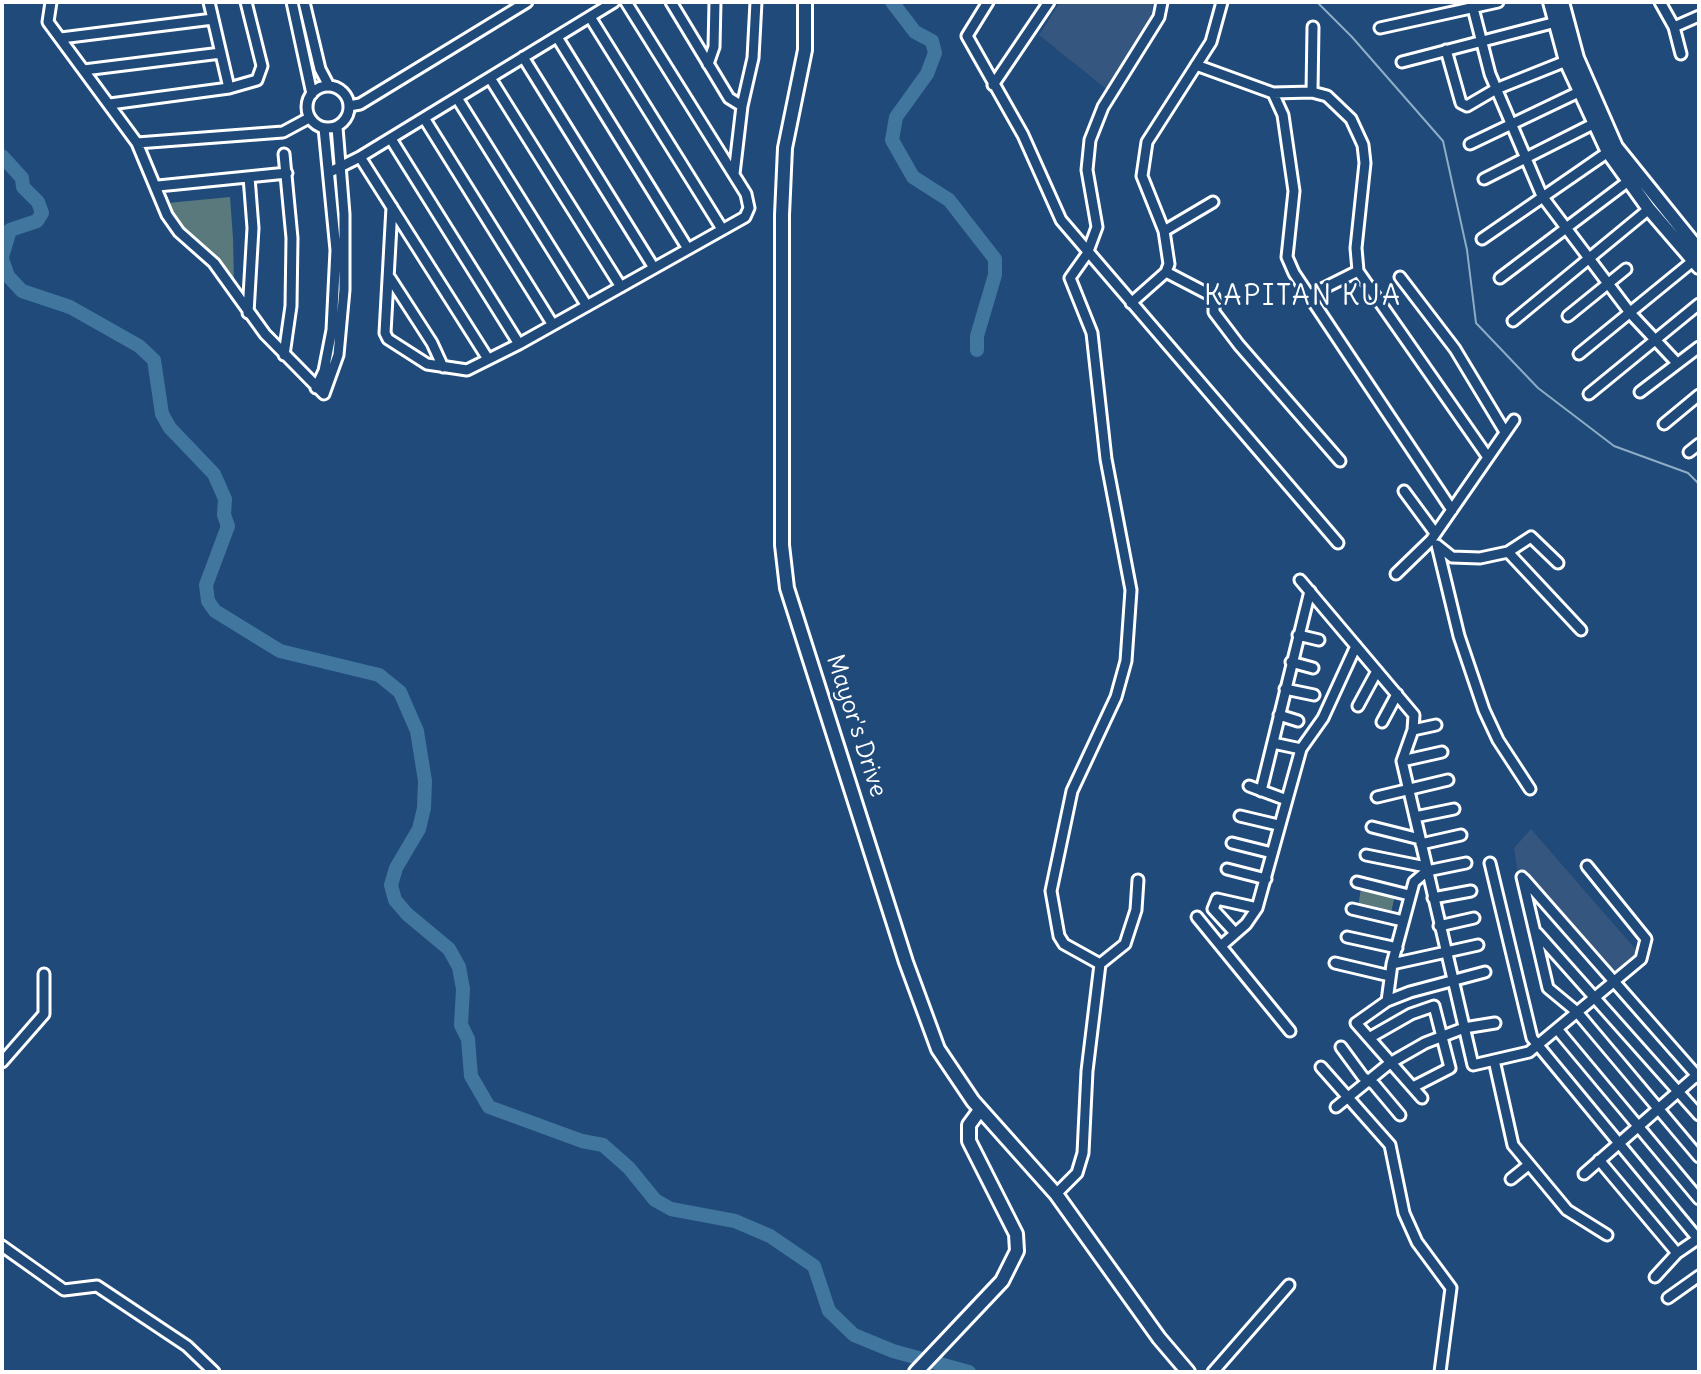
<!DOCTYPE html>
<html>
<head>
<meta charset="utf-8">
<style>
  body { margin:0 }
  #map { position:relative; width:1701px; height:1374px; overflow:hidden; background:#1f4a7a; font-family:Delius,sans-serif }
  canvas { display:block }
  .frame { position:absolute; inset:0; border:4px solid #fff; pointer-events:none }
</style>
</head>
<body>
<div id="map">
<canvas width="1701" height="1374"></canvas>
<div class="frame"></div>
</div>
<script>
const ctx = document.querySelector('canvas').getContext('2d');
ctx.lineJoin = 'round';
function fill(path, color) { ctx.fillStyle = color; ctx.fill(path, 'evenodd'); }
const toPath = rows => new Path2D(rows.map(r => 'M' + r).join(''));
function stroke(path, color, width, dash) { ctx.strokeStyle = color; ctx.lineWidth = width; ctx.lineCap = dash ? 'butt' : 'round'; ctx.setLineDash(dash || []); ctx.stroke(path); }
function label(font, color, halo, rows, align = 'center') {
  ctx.font = font + ' Delius,sans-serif'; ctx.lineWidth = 6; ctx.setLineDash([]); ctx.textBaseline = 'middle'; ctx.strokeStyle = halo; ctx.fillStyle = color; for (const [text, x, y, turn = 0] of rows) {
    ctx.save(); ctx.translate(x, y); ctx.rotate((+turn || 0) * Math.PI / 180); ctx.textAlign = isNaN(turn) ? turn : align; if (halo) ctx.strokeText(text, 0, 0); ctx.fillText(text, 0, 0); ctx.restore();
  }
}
fill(toPath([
  [1060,2,1153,2,1151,21,1110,92,1039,35],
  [1531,829,1644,959,1619,983,1517,869,1514,848]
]), '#35567e');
fill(toPath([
  [230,197,233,238,234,282,206,248,181,231,168,203],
  [1361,888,1395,895,1391,913,1358,907]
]), '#59797d');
stroke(toPath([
  [1317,2,1352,37,1443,141,1467,250,1476,323,1538,388,1614,446,1688,473,1699,484]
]), '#8dadc5', 2);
stroke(toPath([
  [892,2,915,32,932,41,935,53,927,74,896,117,892,140,913,177,949,200,995,259,995,275,977,336,977,350],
  [2,156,22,178,23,187,38,202,42,213,37,221,10,230,2,257],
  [2,259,8,276,22,291,70,307,139,346,154,360,162,414,170,428,214,474,225,499,224,515,228,526,206,585,208,601,215,611,280,651,379,675,400,692,417,731,425,781,424,808,419,829,396,868,391,885,395,900,407,914,449,949,459,967,463,989,461,1025,468,1039,471,1076,489,1107,582,1141,603,1145,629,1168,655,1200,671,1209,735,1221,770,1236,814,1266,829,1311,854,1335,893,1351,969,1372]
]), '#41769e', 14);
const street = toPath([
  [51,2,48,22,137,143,167,215,179,232,214,263,265,334,324,394,338,355,344,290,344,214,337,127],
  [209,2,229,88],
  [292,2,312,94],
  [304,2,320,69,329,86],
  [671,2,729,98,742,106],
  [988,2,967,36,1023,135,1061,220,1338,543],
  [1660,2,1674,27,1699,16],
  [1473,8,1490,74,1542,196,1631,314,1677,363],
  [590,17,722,229],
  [1674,27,1681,54],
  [1380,28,1498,2],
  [557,37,688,249],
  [61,38,213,19],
  [1446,50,1461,103,1467,106,1496,89,1566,61],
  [523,57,654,268],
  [1402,62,1556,22],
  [708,64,714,47,715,2],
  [1196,65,1273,93,1312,92,1327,96,1351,119,1363,145,1365,163,1356,248,1358,271,1487,456],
  [84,70,221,53],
  [490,78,621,287],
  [993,85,1049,2],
  '307 107a21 21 0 1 1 42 0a21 21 0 1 1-42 0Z',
  [1312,92,1313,27],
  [1273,93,1283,115,1294,191,1287,257,1294,273,1452,510],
  [457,98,587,306],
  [110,104,229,88,257,80,262,66,246,2],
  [349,106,360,104,527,2],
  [424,118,553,325],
  [391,139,519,344],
  [137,143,283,132,309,118],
  [1470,144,1583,90],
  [360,157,488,359],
  [330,172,360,157,614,2],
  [734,174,742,106,753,58,756,2],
  [1484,179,1593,124],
  [158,186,287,173],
  [392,207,385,333,388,339,427,364,467,370,519,344,745,217,749,208,746,194,626,2],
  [1164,231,1213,202],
  [1482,239,1608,152],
  [1166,272,1214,297,1214,312,1239,345,1340,461],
  [1400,277,1455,349,1505,432],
  [390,278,432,343,443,367],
  [1500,278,1631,179],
  [1308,296,1358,271],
  [1131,303,1166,272,1169,264,1164,231,1142,176,1147,142,1211,42,1222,2],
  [248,313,253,228,249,177],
  [1568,316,1626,269],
  [1513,321,1649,209],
  [1579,354,1699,256],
  [284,355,291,306,292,238,284,154],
  [316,388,324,371,332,330,336,250,324,128],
  [1640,392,1699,347],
  [1589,394,1699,304],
  [1664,424,1699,395],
  [1689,452,1699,444],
  [1404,491,1435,533],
  [1437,545,1459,636,1484,710,1498,740,1530,789],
  [1437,545,1452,557,1480,558,1508,552,1531,537,1558,563],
  [1508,552,1581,630],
  [1396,574,1431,540,1514,420],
  [1300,580,1414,715,1413,730,1402,761,1473,1065,1529,1052,1641,959,1646,939,1587,866],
  [1298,635,1319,640],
  [1291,662,1313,668],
  [1285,689,1314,695],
  [1358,706,1377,671],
  [1279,715,1298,721],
  [1382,722,1397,694],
  [1413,730,1436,725],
  [1273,743,1301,749],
  [1402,761,1442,752],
  [1249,786,1284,799],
  [1261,791,1310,591],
  [1377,797,1448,780],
  [1240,816,1278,825],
  [1415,817,1454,809],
  [1372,827,1420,839],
  [1232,843,1272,853],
  [1421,844,1461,835],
  [1366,855,1426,867],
  [1490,863,1532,1038,1698,1239],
  [1227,869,1266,879],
  [1522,877,1548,988,1577,1012,1699,1157],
  [1524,879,1699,1078],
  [1357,882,1409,895],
  [1433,898,1471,891],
  [1352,909,1403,921],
  [1197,917,1290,1031],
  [1439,926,1474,918],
  [1235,933,1213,909,1217,899,1257,908],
  [1537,933,1699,1115],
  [1347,937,1397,948],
  [1222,945,1246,924,1257,908,1301,749,1323,718,1356,646],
  [1335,963,1390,976],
  [1100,964,1064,944,1059,936,1051,891,1072,791,1116,697,1126,661,1131,590,1106,459,1092,333,1070,278,1087,254,1097,227,1087,170,1090,140,1103,107,1159,17,1162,2],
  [1392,964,1478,945],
  [1387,1001,1392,964,1414,882,1427,871,1466,863],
  [1557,1029,1699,1199],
  [1369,1038,1411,1014,1434,1006,1450,1068,1413,1087],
  [1341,1047,1363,1077,1374,1084,1400,1115],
  [1494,1060,1513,1145,1567,1210,1607,1235],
  [2,1062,44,1014,44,974],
  [1321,1067,1390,1145,1404,1213,1417,1242,1451,1288,1440,1372],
  [1422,1098,1356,1023,1387,1001,1410,992,1485,972],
  [1336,1107,1390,1063,1425,1043,1464,1028,1495,1023],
  [1599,1160,1677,1253],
  [1584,1174,1697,1075],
  [1511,1179,1527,1166],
  [1056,1194,1077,1173,1083,1153,1087,1071,1100,964,1125,944,1136,910,1138,880],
  [2,1246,64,1290,97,1286,187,1346,214,1372],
  [1655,1277,1677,1253,1699,1238],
  [1668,1298,1699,1276],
  [1213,1372,1289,1285]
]);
const secondary = toPath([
  [805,2,805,50,785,148,782,215,782,545,787,588,906,962,938,1049,973,1101,1056,1194,1159,1338,1188,1372],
  [1550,2,1566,61,1608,152,1649,209,1699,267],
  [1562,2,1577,58,1616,147,1699,250],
  [916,1372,1002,1281,1017,1251,1016,1234,969,1141,969,1125,980,1110]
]);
stroke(street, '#fff', 15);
stroke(secondary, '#fff', 18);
stroke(street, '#1f4a7a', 9);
stroke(secondary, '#1f4a7a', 12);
label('24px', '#fff', '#1f4a7a', [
  ["Mayor's Drive",856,726,72]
]);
ctx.letterSpacing = '2px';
label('28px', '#fff', '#1f4a7a', [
  ["KAPITAN KUA",1303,297]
]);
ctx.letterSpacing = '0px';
</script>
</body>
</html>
